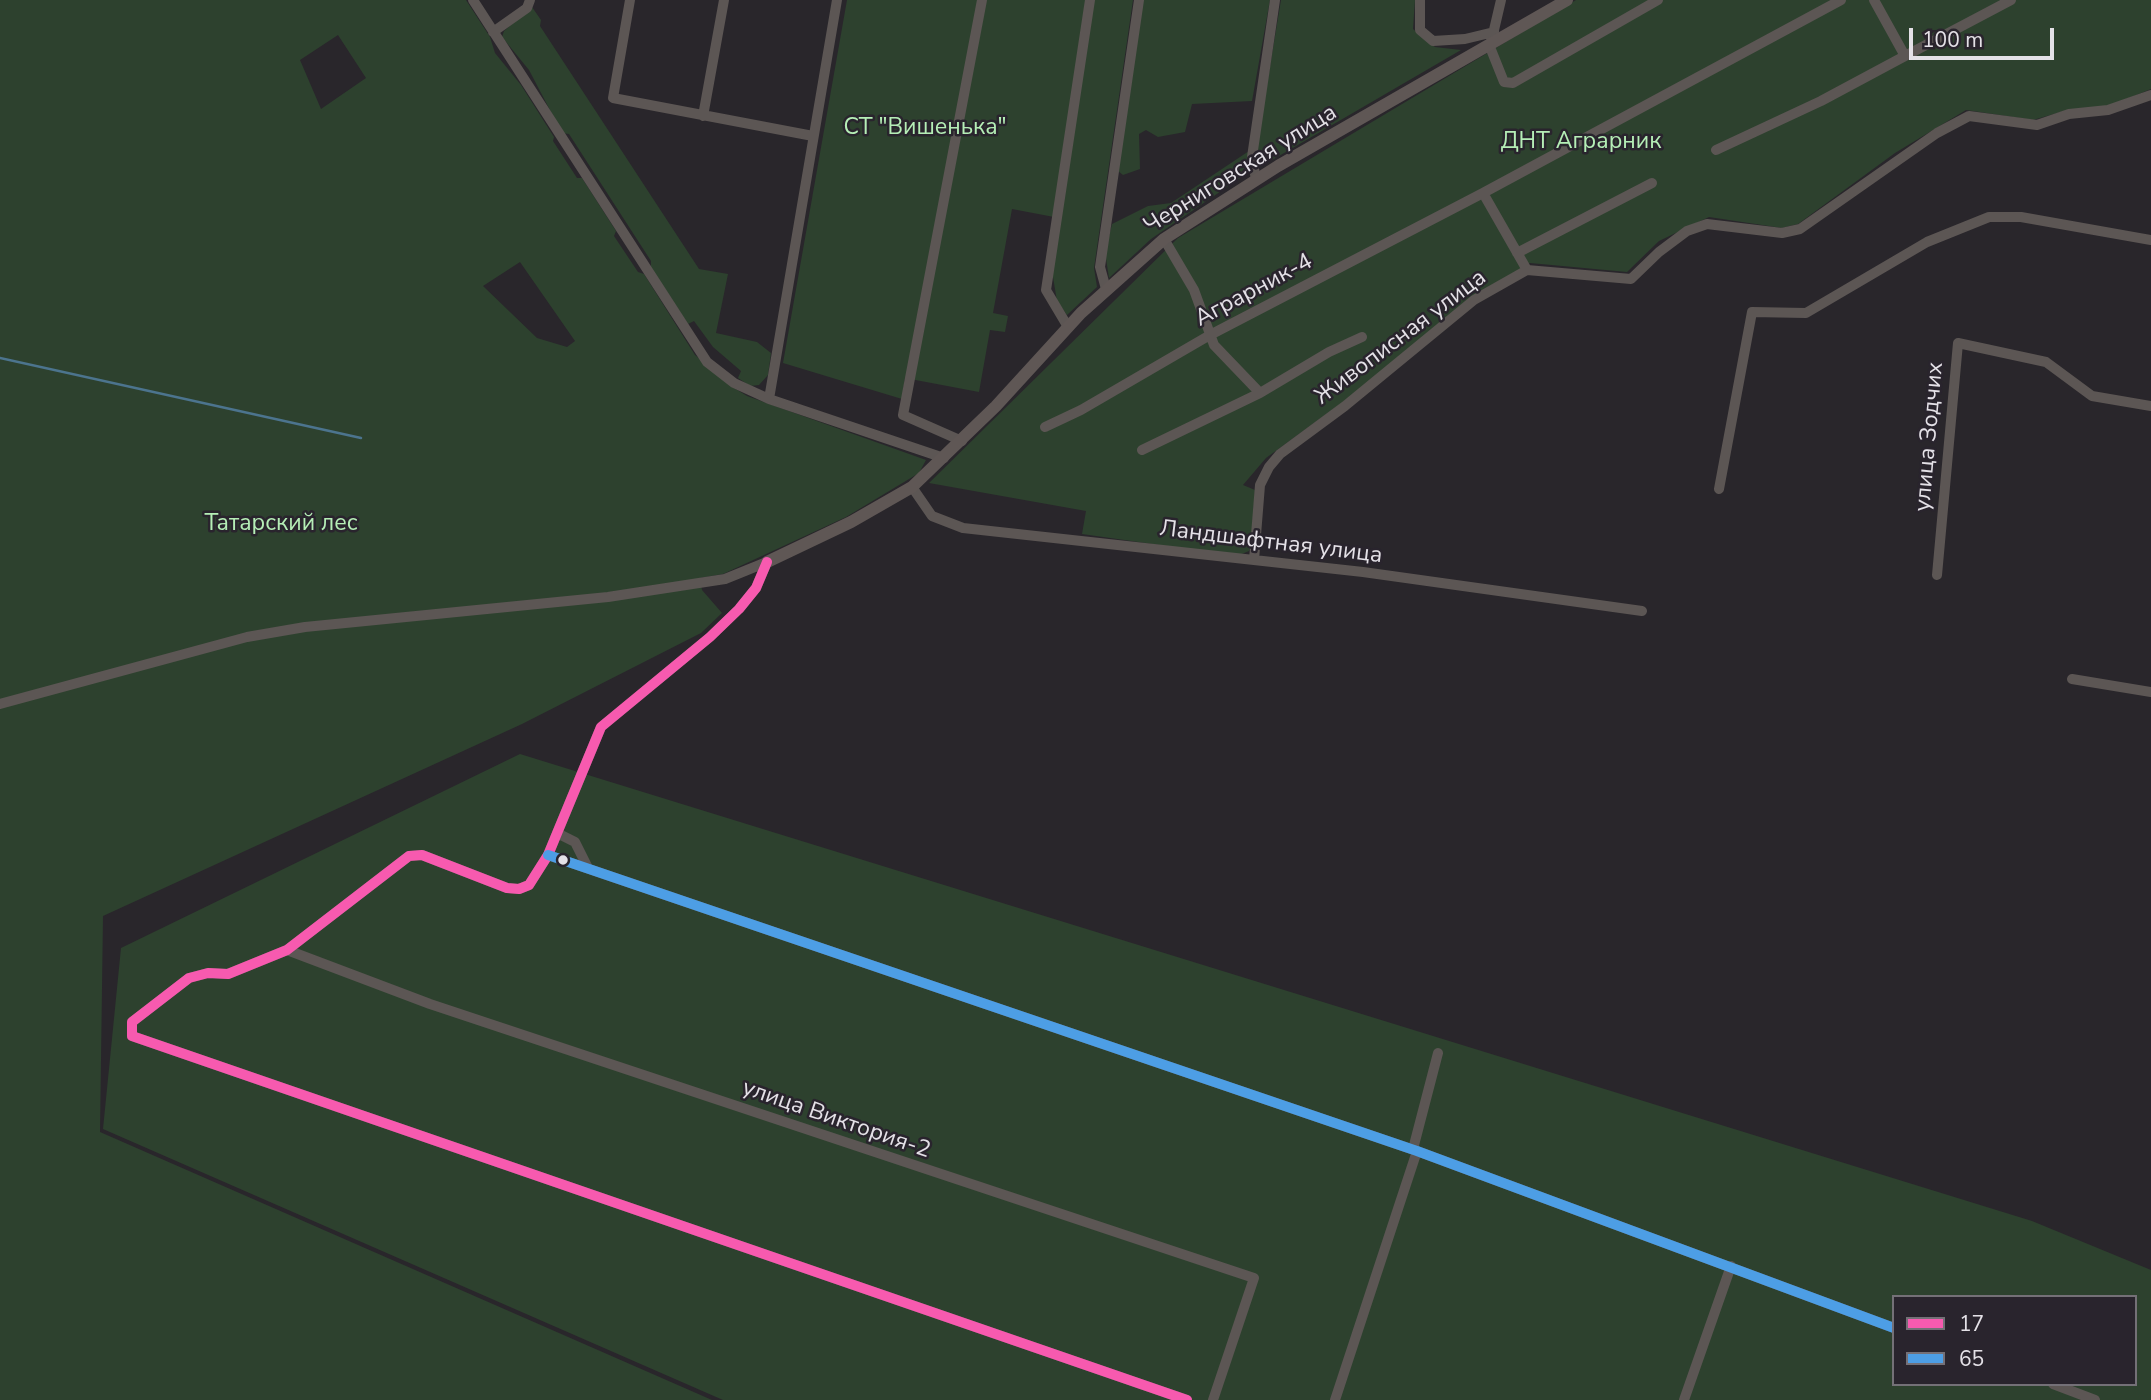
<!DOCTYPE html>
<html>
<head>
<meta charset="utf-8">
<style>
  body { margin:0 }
  #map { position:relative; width:2151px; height:1400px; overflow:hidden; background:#29262b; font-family:"Nunito Sans",sans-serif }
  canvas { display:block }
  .legend { position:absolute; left:1892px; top:1295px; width:245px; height:91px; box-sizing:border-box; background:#29242d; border:2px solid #747077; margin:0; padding:9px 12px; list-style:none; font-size:21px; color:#e4e1e7 }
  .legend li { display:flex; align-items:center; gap:14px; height:35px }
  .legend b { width:35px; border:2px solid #747077 }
  .scale { position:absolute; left:1909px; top:28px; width:145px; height:32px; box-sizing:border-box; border:4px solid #e4e1e7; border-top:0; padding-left:9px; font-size:21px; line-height:24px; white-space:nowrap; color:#e4e1e7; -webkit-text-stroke:5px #29242d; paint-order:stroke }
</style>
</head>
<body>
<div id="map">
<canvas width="2151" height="1400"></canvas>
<ul class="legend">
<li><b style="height:9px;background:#f75aaf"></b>17</li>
<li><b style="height:9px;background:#4d9ee5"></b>65</li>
</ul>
<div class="scale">100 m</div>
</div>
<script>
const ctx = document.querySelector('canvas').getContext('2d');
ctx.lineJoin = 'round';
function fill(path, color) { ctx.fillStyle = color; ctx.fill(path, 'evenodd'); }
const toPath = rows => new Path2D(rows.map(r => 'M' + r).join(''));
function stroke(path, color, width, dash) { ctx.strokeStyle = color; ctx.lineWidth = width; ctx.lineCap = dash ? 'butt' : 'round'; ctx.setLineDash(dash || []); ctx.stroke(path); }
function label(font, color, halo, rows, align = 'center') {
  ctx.font = font + ' "Nunito Sans",sans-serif'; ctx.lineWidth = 5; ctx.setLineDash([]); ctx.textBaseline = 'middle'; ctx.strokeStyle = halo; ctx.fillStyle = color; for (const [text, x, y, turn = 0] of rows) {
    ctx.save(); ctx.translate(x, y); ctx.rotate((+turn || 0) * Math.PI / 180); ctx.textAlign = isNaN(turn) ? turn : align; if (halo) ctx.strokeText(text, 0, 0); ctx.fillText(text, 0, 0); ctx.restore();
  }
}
fill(toPath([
  [0,0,466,0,490,37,495,53,521,85,554,137,553,141,577,178,582,178,616,231,614,236,638,272,644,274,695,355,731,386,747,396,926,460,919,473,846,517,723,574,700,578,702,590,722,613,701,633,522,724,103,916,100,1132,712,1400,0,1400],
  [338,35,366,78,321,109,300,60],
  [520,262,575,341,567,347,537,338,483,286],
  [847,0,1088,0,1054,217,1012,209,993,313,1008,316,1005,332,990,330,979,392,905,378,902,399,783,363],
  [1094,0,1133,0,1094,268,1097,287,1067,315,1057,301,1052,271],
  [1143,0,1270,0,1252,101,1192,104,1185,132,1158,137,1146,130,1139,134,1140,169,1123,175,1118,171],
  [1281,0,1415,0,1413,29,1435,47,1461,50,1260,167,1255,157],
  [1576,0,2151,0,2151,89,2102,109,2068,110,2033,120,1966,110,1895,153,1798,224,1782,228,1709,217,1659,241,1627,272,1530,263,1461,307,1376,378,1266,458,1243,485,1255,490,1251,546,1249,551,1237,556,1082,534,1086,511,929,483,1178,238],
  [532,7,541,20,540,26,699,269,728,274,716,333,757,342,771,353,768,375,759,385,750,386,738,378,741,371,713,347,694,321,688,324,651,268,651,261,569,134,562,133,529,70,502,37,504,31],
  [1249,151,1246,174,1151,239,1109,278,1105,252,1112,224,1148,206,1171,203],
  [520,754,2032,1221,2151,1270,2151,1400,723,1400,103,1129,121,948],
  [1894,1297,2135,1297,2135,1384,1894,1384]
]), '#2d412e');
stroke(toPath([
  [0,358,361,438]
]), '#4c748e', 2.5);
stroke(toPath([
  [473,0,707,362,734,383,769,399,944,458],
  [630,0,613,98,813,136],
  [1420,0,1420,30,1433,41,1465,39,1494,32],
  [1501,0,1490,47,1504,82,1513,83,1658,0],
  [1874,0,1905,56,2011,0],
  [493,32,527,8,530,0],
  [703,116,724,0],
  [1716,150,1821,101,1905,56],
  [1256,180,1252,157,1275,0],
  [1164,239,1194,290,1214,345,1260,393],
  [1517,253,1652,183],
  [1527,270,1483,193,1841,0],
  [1106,289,1100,267,1139,0],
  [1068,327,1046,290,1090,0],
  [769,399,837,0],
  [1045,427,1081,410,1210,335,1483,193],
  [962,441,903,415,982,0],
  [1142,450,1260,393,1329,352,1362,337],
  [912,487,932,516,963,528,1363,572,1642,611],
  [1719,489,1752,312,1806,313,1927,242,1989,217,2021,217,2151,240],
  [1254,560,1260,485,1269,467,1280,454,1345,406,1474,300,1527,270,1631,279,1659,252,1687,231,1707,224,1782,233,1800,229,1937,133,1969,116,2037,125,2069,114,2108,110,2151,95],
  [767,562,756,588,739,609,710,637,601,727,548,855,529,885,519,889,507,888,422,855,409,856,287,950,228,974,208,973,189,978,132,1022,132,1036,1187,1400],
  [1937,575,1958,343,2046,362,2092,396,2151,406],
  [2072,679,2151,692],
  [0,704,247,637,305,627,608,597,725,579,767,562],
  [557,833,575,842,588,868],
  [548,855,1417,1151,1894,1328],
  [287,950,430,1004,1254,1278,1213,1400],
  [1413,1149,1438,1053],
  [2053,1384,2095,1400],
  [1335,1400,1417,1151],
  [1684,1400,1731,1266]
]), '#5c5654', 10);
stroke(toPath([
  [767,562,851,522,912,487,996,406,1081,313,1164,239,1278,166,1567,0]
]), '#5f5755', 12);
stroke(toPath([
  [767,562,756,588,739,609,710,637,601,727,548,855,529,885,519,889,507,888,422,855,409,856,287,950,228,974,208,973,189,978,132,1022,132,1036,1187,1400]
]), '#f75aaf', 10);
stroke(toPath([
  [548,855,1417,1151,1894,1328]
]), '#4d9ee5', 10);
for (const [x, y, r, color] of [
  [563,860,6,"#e4e1e7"]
]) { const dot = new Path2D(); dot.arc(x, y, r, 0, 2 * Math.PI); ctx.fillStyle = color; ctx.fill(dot); stroke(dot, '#29242d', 2.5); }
label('23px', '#b5eeb6', '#29242d', [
  ["СТ \"Вишенька\"",925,128],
  ["ДНТ Аграрник",1581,142],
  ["Татарский лес",281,524]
]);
label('23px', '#e4e1e7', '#29242d', [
  ["Черниговская улица",1241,170,-32],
  ["Аграрник-4",1254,291,-28],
  ["Живописная улица",1401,338,-37],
  ["улица Зодчих",1930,437,-85],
  ["Ландшафтная улица",1271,543,7],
  ["улица Виктория-2",836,1120,19]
]);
</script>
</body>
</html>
